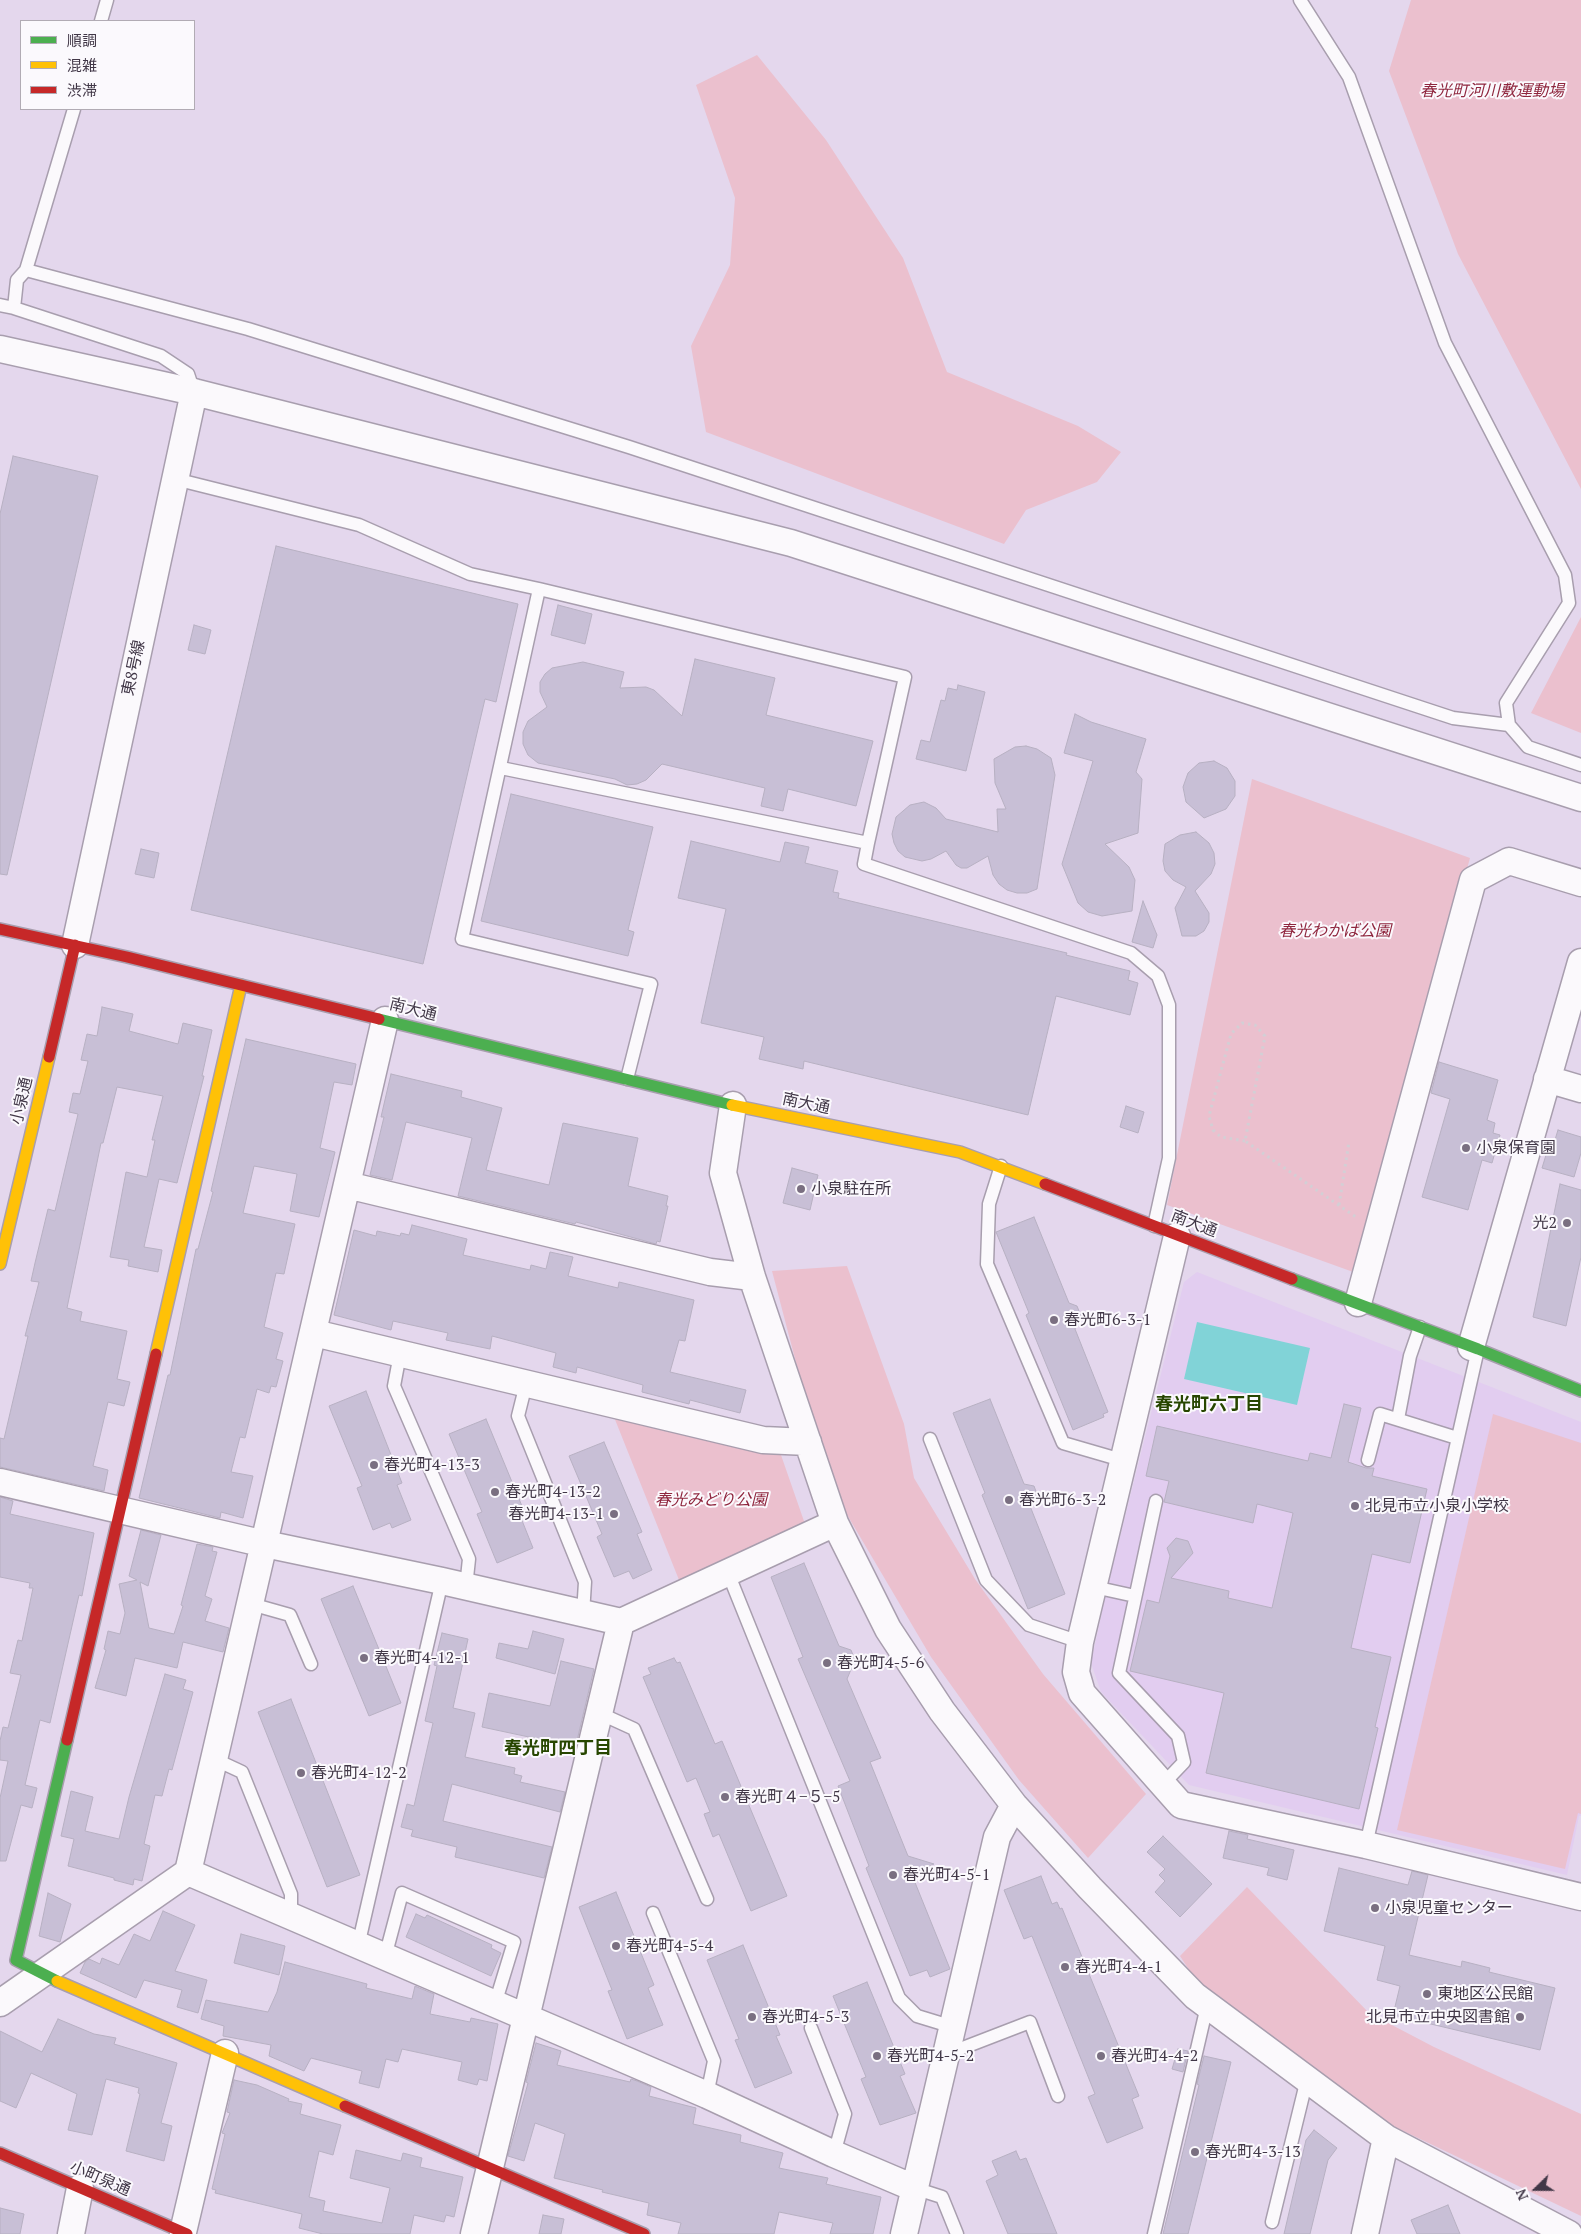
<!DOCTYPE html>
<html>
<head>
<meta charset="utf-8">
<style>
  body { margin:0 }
  #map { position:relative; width:1581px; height:2234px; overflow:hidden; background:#e4d7ed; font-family:"PT Serif","Noto Sans JP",serif }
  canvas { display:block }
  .legend { position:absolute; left:20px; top:20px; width:175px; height:90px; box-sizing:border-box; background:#fbf9fd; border:1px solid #b1abb4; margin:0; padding:6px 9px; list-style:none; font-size:15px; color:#413747 }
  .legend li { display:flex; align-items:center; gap:10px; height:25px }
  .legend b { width:25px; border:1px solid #b1abb4 }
  .north { position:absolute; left:1511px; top:2164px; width:50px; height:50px; -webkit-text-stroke:4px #fbf9fd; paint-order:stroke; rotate:248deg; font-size:14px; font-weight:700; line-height:20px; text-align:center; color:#413747 }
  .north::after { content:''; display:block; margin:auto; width:18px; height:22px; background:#413747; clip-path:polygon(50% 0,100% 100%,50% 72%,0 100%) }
</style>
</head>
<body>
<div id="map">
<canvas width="1581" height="2234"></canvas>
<ul class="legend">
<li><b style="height:6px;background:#4caf50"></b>順調</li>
<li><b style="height:6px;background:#ffc107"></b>混雑</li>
<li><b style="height:6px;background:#c62828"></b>渋滞</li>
</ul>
<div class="north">N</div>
</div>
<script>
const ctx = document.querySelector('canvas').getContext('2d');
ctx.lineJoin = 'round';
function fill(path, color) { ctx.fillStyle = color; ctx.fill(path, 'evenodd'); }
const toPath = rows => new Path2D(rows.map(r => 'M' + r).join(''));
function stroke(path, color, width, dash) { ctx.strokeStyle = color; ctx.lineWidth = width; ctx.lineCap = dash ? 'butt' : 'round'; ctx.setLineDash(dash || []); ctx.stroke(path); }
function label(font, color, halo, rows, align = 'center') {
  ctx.font = font + ' "PT Serif","Noto Sans JP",serif'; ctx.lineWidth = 4; ctx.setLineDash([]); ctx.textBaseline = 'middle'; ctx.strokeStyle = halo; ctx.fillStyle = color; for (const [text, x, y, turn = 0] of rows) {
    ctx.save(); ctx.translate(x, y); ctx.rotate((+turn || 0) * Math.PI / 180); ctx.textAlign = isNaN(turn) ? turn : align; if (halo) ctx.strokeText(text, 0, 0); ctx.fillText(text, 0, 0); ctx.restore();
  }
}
fill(toPath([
  [1197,1272,1581,1422,1581,1816,1579,1816,1567,1875,1189,1785,1101,1692,1091,1663,1107,1589,1184,1282]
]), '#e2cdf0');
fill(toPath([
  [1411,0,1581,0,1581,489,1458,254,1389,71],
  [757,55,826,140,903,258,947,372,1078,426,1121,452,1097,482,1026,510,1004,544,706,432,691,346,730,265,735,198,696,85],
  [1581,617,1581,733,1531,713],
  [1252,779,1470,858,1356,1273,1167,1205],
  [847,1266,904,1424,914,1478,975,1579,1043,1674,1146,1794,1088,1858,1019,1780,931,1657,846,1513,803,1389,772,1271],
  [1493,1414,1581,1443,1581,1814,1578,1813,1565,1869,1397,1830],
  [614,1417,781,1455,805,1524,679,1580],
  [1247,1887,1369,2013,1434,2047,1581,2114,1581,2216,1395,2127,1306,2063,1206,1996,1180,1956]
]), '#ebc0ce');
fill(toPath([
  [1197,1322,1310,1348,1297,1405,1184,1379]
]), '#81d3d7');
const building = toPath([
  [13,456,98,476,7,875,0,874,0,514,13,456],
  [276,546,518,604,496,702,485,699,423,964,191,910,276,546],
  [558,605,592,614,585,644,551,635,558,605],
  [194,625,211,630,205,654,188,650,194,625],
  [695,659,775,678,766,715,873,741,856,806,788,789,783,811,761,806,765,788,662,764,646,780,637,784,627,785,615,779,538,763,528,755,523,744,523,732,528,721,547,707,540,692,540,682,545,674,552,668,583,662,624,672,620,688,646,687,654,690,682,716,695,659],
  [958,685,985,692,966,771,916,759,921,740,930,742,941,700,945,701,948,688,957,690,958,685],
  [1075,714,1091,722,1146,739,1136,772,1142,779,1138,833,1105,844,1129,867,1135,880,1132,911,1102,916,1088,912,1078,903,1062,864,1093,761,1064,753,1075,714],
  [1026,746,1037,749,1051,758,1055,775,1037,889,1027,893,1017,893,1007,890,999,884,993,875,988,856,967,868,961,868,956,865,946,851,931,859,922,861,905,857,898,851,894,843,892,834,896,817,910,805,924,802,936,808,946,819,998,832,997,809,1006,809,995,783,994,759,1015,747,1026,746],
  [1214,761,1227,768,1235,781,1235,796,1226,809,1204,818,1186,802,1183,787,1188,773,1199,763,1214,761],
  [511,794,653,827,628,930,634,932,628,956,481,921,511,794],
  [1196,832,1209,843,1214,853,1215,864,1211,874,1195,891,1209,913,1209,922,1204,931,1196,936,1182,936,1175,908,1186,887,1173,880,1165,871,1163,861,1165,844,1180,835,1196,832],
  [691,841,780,862,785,842,809,847,805,863,838,871,833,892,839,893,838,898,1067,953,1066,955,1130,971,1128,980,1138,983,1130,1015,1056,996,1028,1115,804,1061,803,1069,759,1059,764,1037,701,1023,726,909,678,898,691,841],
  [141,849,159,853,154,878,135,874,141,849],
  [1143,901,1157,935,1153,948,1132,942,1143,901],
  [102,1007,133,1014,129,1031,178,1044,183,1023,212,1030,202,1076,204,1076,177,1183,159,1179,144,1247,162,1250,158,1272,128,1266,129,1260,110,1257,126,1172,147,1177,155,1140,152,1140,163,1096,117,1087,103,1143,101,1143,67,1308,82,1312,80,1321,127,1331,117,1379,130,1382,124,1406,108,1402,93,1466,108,1470,104,1491,0,1467,0,1438,4,1439,28,1336,25,1336,39,1282,31,1281,35,1263,48,1209,55,1211,78,1114,69,1112,73,1093,80,1094,88,1061,81,1060,87,1034,97,1036,102,1007],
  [246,1039,356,1064,352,1085,334,1082,320,1148,335,1152,319,1217,290,1211,297,1174,254,1166,243,1213,295,1224,284,1274,276,1273,264,1327,283,1333,276,1359,283,1361,276,1387,271,1386,269,1393,257,1389,245,1438,240,1437,231,1472,253,1476,243,1518,221,1512,220,1518,139,1498,168,1375,170,1375,196,1249,198,1249,213,1192,211,1191,246,1039],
  [1439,1062,1498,1080,1487,1120,1495,1123,1493,1133,1500,1135,1492,1163,1482,1160,1468,1210,1422,1197,1450,1099,1431,1093,1439,1062],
  [391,1074,462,1091,461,1097,502,1108,486,1170,549,1185,563,1123,638,1138,628,1186,668,1196,666,1206,668,1206,660,1242,657,1241,656,1244,576,1222,575,1224,458,1196,472,1138,406,1122,392,1180,370,1175,384,1117,381,1117,391,1074],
  [1126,1106,1144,1112,1138,1133,1120,1127,1126,1106],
  [1558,1130,1581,1137,1581,1153,1574,1177,1542,1168,1550,1142,1554,1143,1558,1130],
  [792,1168,818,1175,810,1210,783,1203,792,1168],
  [1560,1184,1581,1190,1581,1257,1566,1326,1533,1317,1560,1184],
  [1034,1217,1069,1303,1077,1306,1081,1316,1075,1329,1108,1412,1103,1414,1104,1417,1073,1430,1026,1315,1029,1313,996,1232,1034,1217],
  [412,1225,467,1239,463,1255,530,1270,531,1265,546,1269,550,1252,573,1257,568,1276,618,1288,619,1282,694,1300,685,1341,679,1340,670,1372,746,1390,740,1413,690,1400,689,1404,642,1392,643,1385,577,1367,576,1373,553,1367,556,1353,492,1336,490,1349,446,1340,448,1333,393,1321,391,1330,334,1315,354,1230,376,1236,377,1231,400,1236,401,1233,409,1235,412,1225],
  [366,1391,402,1483,397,1485,411,1520,392,1528,390,1523,373,1530,357,1488,362,1486,329,1406,366,1391],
  [990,1399,1024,1484,1034,1486,1037,1494,1030,1506,1065,1594,1028,1609,982,1495,985,1493,953,1413,990,1399],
  [1344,1404,1361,1408,1348,1462,1366,1468,1374,1468,1372,1476,1427,1489,1410,1563,1372,1554,1351,1648,1391,1657,1375,1727,1378,1728,1359,1809,1206,1773,1224,1693,1130,1671,1147,1600,1159,1603,1170,1556,1167,1548,1176,1538,1188,1541,1193,1553,1171,1578,1229,1591,1228,1598,1272,1608,1293,1513,1257,1504,1253,1523,1164,1502,1169,1481,1146,1476,1157,1426,1308,1461,1310,1453,1331,1458,1344,1404],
  [486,1419,524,1511,519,1513,533,1548,497,1563,477,1514,482,1512,449,1434,486,1419],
  [604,1442,642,1532,637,1534,652,1570,633,1579,629,1571,614,1577,597,1537,602,1534,569,1456,604,1442],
  [0,1497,13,1501,10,1514,94,1533,82,1596,79,1595,50,1723,40,1720,25,1785,37,1788,32,1808,21,1805,6,1861,0,1861,0,1798,8,1761,0,1760,0,1741,3,1727,8,1728,21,1675,10,1673,18,1640,22,1641,33,1588,29,1588,30,1583,0,1577,0,1497],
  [141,1530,161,1535,148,1586,140,1582,149,1628,174,1634,183,1606,181,1605,197,1544,213,1547,212,1551,217,1552,205,1596,212,1599,205,1621,229,1628,223,1652,183,1642,177,1668,135,1658,126,1696,95,1688,106,1650,104,1649,108,1631,120,1634,125,1613,119,1584,137,1580,129,1576,141,1530],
  [804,1563,839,1646,851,1650,855,1660,847,1679,881,1758,870,1762,908,1856,934,1864,916,1872,918,1878,914,1880,950,1969,930,1977,927,1970,910,1976,866,1868,869,1866,838,1786,850,1781,798,1659,803,1657,771,1577,804,1563],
  [353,1586,401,1703,369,1716,321,1599,353,1586],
  [533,1631,564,1639,555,1674,496,1658,499,1643,528,1649,533,1631],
  [442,1633,468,1639,453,1708,475,1713,465,1757,515,1768,514,1774,522,1776,520,1782,565,1792,560,1812,452,1784,443,1821,552,1847,544,1878,455,1857,457,1847,411,1836,413,1830,401,1827,407,1804,414,1806,433,1723,425,1721,437,1666,434,1665,442,1633],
  [674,1658,677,1663,680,1662,715,1744,722,1741,787,1896,751,1911,719,1834,713,1837,704,1814,710,1812,696,1778,687,1782,643,1677,651,1674,648,1668,674,1658],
  [561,1661,594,1669,575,1749,542,1741,543,1740,482,1727,489,1693,550,1706,561,1661],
  [165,1674,186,1680,183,1689,193,1692,172,1770,169,1769,162,1796,155,1795,144,1844,150,1846,142,1881,134,1879,133,1885,114,1880,114,1878,68,1866,74,1839,61,1836,71,1791,93,1797,85,1831,119,1839,129,1797,165,1674],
  [291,1699,360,1875,327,1887,258,1712,291,1699],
  [1229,1831,1248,1835,1247,1839,1294,1850,1287,1880,1267,1875,1269,1868,1223,1858,1229,1831],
  [1163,1836,1212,1884,1180,1917,1155,1892,1165,1881,1159,1875,1165,1869,1147,1852,1163,1836],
  [1339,1868,1408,1885,1412,1871,1428,1875,1409,1955,1461,1967,1462,1961,1490,1968,1489,1972,1555,1988,1540,2050,1393,2015,1400,1986,1377,1980,1385,1946,1324,1931,1339,1868],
  [1041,1876,1052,1904,1057,1902,1060,1909,1062,1908,1139,2096,1132,2099,1143,2128,1107,2143,1088,2097,1095,2094,1032,1936,1024,1939,1004,1890,1041,1876],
  [616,1892,654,1985,648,1988,663,2025,627,2039,608,1991,612,1990,579,1907,616,1892],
  [48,1893,71,1904,60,1942,39,1936,48,1893],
  [163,1911,195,1925,175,1971,207,1980,198,2013,177,2007,182,1990,144,1980,136,1998,80,1973,85,1962,89,1959,100,1964,102,1958,119,1965,134,1934,150,1941,163,1911],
  [416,1914,425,1918,427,1915,492,1945,491,1948,501,1953,491,1976,406,1937,416,1914],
  [241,1934,285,1946,279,1975,234,1963,241,1934],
  [743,1945,780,2035,776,2036,792,2073,755,2088,735,2040,739,2039,707,1960,743,1945],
  [285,1962,367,1984,366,1988,412,1999,415,1986,417,1987,434,1994,430,2014,470,2022,471,2018,498,2024,487,2081,479,2079,477,2085,458,2080,462,2062,402,2049,398,2062,386,2059,379,2088,359,2083,362,2071,311,2058,304,2071,269,2056,271,2045,223,2036,224,2026,201,2019,206,2000,268,2012,277,1992,285,1962],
  [867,1982,905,2074,900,2076,916,2113,880,2125,861,2079,866,2077,833,1996,867,1982],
  [58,2019,94,2034,116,2038,114,2044,177,2063,161,2123,172,2126,164,2161,126,2151,140,2094,138,2093,139,2088,106,2079,92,2135,68,2130,77,2094,31,2073,16,2108,0,2101,0,2031,42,2052,58,2019],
  [536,2043,561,2051,557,2065,630,2082,631,2079,637,2081,651,2087,649,2096,696,2108,693,2124,741,2135,740,2142,783,2153,779,2168,828,2178,826,2184,881,2197,873,2234,830,2234,833,2223,779,2212,774,2234,678,2234,681,2223,647,2215,649,2203,602,2192,603,2190,554,2178,565,2134,535,2123,524,2161,508,2156,528,2083,526,2082,536,2043],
  [1178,2049,1188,2051,1183,2072,1172,2069,1178,2049],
  [1204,2056,1231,2062,1188,2234,1163,2234,1199,2085,1197,2084,1204,2056],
  [234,2080,257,2085,289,2099,288,2101,302,2104,300,2114,341,2125,333,2155,319,2151,309,2197,325,2201,323,2211,382,2223,390,2188,350,2178,356,2150,401,2161,403,2153,422,2158,420,2167,463,2177,454,2217,446,2215,444,2222,414,2215,410,2234,323,2234,299,2228,302,2214,215,2193,216,2190,212,2189,225,2134,222,2133,230,2113,227,2112,234,2080],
  [1314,2130,1337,2148,1328,2160,1310,2234,1284,2234,1306,2140,1314,2130],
  [1016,2151,1020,2160,1026,2158,1057,2234,1008,2234,986,2181,998,2175,992,2161,1016,2151],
  [1448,2205,1460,2234,1417,2234,1411,2220,1448,2205],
  [0,2208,24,2214,20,2234,0,2234,0,2208],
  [543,2215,564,2219,561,2234,539,2234,543,2215]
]);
fill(building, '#c8bfd6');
stroke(building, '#b7b0c2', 1);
const lane = toPath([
  [1300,0,1349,77,1445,343,1565,575,1569,603,1506,703,1509,725,1528,747,1581,765],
  [101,21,107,0],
  [26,270,74,109],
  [0,305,14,308],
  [194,392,188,374,161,356,14,308,17,280,26,270,248,329,629,447,1453,718,1509,725],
  [175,479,359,525,470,574,539,589],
  [501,768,868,843,864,864,1131,953,1158,976,1169,1005,1169,1158,1154,1226],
  [627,1079,651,984,462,939,539,589,905,677,868,843],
  [1001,1166,989,1204,987,1264,1063,1443,1125,1461],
  [400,1354,394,1386,469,1559,466,1587],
  [526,1384,518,1416,585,1582,583,1614],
  [1398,1419,1410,1356,1420,1327],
  [930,1439,986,1580,1029,1625,1080,1642],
  [1368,1460,1380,1414,1457,1438],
  [1156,1501,1119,1673,1178,1736,1184,1762,1163,1784],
  [728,1573,899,1998,917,2016,953,2027],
  [1094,1587,1135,1596],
  [251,1604,290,1615,311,1664],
  [599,1713,634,1729,707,1899],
  [214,1759,242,1772,291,1894,291,1918],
  [1366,1845,1478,1349],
  [653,1913,714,2061,707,2095],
  [358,1946,442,1581],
  [385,1957,402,1893,514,1942,495,2004],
  [811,2028,845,2114,834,2154],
  [947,2054,1030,2022,1058,2096],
  [914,2188,942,2197,957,2234],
  [1272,2222,1307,2079],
  [1154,2234,1207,2006]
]);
const street = toPath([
  [0,349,194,392,791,543,1581,798],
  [75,945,194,392],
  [1547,1079,1581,1089],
  [733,1105,723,1173,752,1277,835,1523,888,1629,942,1711,1014,1805,1090,1888,1195,1996,1386,2138,1569,2234],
  [347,1185,710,1272,752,1277],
  [1177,1236,1080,1642,1076,1672,1082,1693,1181,1805,1366,1845,1581,1897],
  [1358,1303,1473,880,1509,861,1581,883],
  [314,1333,763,1440,808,1442],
  [1471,1347,1581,962],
  [0,1482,265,1544,442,1581,621,1622,835,1523],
  [188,1872,707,2095,834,2154,914,2188],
  [0,2003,188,1872,385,1020],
  [183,2232,225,2053],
  [71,2234,80,2188],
  [474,2234,621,1622],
  [904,2234,997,1837,1014,1805],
  [1365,2234,1386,2138]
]);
const fast = toPath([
  [379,1019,732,1105],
  [1292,1279,1478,1349,1581,1391],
  [57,1981,16,1960,67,1740]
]);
const slow = toPath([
  [732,1105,960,1152,1045,1184],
  [0,1264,49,1057],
  [156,1354,241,985],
  [57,1981,345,2106]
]);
const jam = toPath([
  [0,929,127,957,379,1019],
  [49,1057,75,945],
  [1045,1184,1292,1279],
  [67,1740,156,1354],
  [345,2106,644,2234],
  [0,2153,187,2234]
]);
stroke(lane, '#a89eae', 15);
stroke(street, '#a89eae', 29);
stroke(fast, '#a89eae', 14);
stroke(slow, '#a89eae', 14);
stroke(jam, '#a89eae', 14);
stroke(toPath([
  [1245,1141,1221,1137,1213,1130,1209,1116,1231,1034,1242,1023,1255,1025,1265,1036,1245,1141,1356,1217],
  [1339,1205,1349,1142]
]), '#d3cfd5', 3, [2.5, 4]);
stroke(lane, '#fbf9fc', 12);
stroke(street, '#fbf9fc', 26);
stroke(fast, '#4caf50', 11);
stroke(slow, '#ffc107', 11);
stroke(jam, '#c62828', 11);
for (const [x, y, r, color] of [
  [1466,1148,5,"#7a6f81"],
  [801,1189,5,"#7a6f81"],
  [1567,1223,5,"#7a6f81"],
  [1054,1320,5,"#7a6f81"],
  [374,1465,5,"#7a6f81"],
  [495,1492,5,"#7a6f81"],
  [1009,1500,5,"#7a6f81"],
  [1355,1506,5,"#7a6f81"],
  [614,1514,5,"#7a6f81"],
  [364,1658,5,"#7a6f81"],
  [827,1663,5,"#7a6f81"],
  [301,1773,5,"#7a6f81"],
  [725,1797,5,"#7a6f81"],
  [893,1875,5,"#7a6f81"],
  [1375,1908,5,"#7a6f81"],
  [616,1946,5,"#7a6f81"],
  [1065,1967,5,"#7a6f81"],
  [1427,1994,5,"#7a6f81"],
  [752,2017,5,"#7a6f81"],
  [1520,2017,5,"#7a6f81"],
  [877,2056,5,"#7a6f81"],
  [1101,2056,5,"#7a6f81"],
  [1195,2152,5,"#7a6f81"]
]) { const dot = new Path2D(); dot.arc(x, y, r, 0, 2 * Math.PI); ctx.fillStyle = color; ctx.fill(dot); stroke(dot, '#fbf9fd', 2); }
label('italic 16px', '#8f263e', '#fbf9fd', [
  ["春光町河川敷運動場",1492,91],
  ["春光わかば公園",1335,931],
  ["春光みどり公園",711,1500]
]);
label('16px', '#413747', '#fbf9fd', [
  ["東8号線",134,668,-78],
  ["南大通",413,1010,14],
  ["小泉通",22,1101,-77],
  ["南大通",806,1104,12],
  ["南大通",1194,1224,21],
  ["小町泉通",100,2179,23]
]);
label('16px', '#413747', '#fbf9fd', [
  ["小泉保育園",1476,1148],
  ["小泉駐在所",811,1189],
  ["光2",1557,1223,"right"],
  ["春光町6-3-1",1064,1320],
  ["春光町4-13-3",384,1465],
  ["春光町4-13-2",505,1492],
  ["春光町6-3-2",1019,1500],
  ["北見市立小泉小学校",1365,1506],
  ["春光町4-13-1",604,1514,"right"],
  ["春光町4-12-1",374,1658],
  ["春光町4-5-6",837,1663],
  ["春光町4-12-2",311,1773],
  ["春光町４−５−5",735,1797],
  ["春光町4-5-1",903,1875],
  ["小泉児童センター",1385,1908],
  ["春光町4-5-4",626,1946],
  ["春光町4-4-1",1075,1967],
  ["東地区公民館",1437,1994],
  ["春光町4-5-3",762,2017],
  ["北見市立中央図書館",1510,2017,"right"],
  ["春光町4-5-2",887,2056],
  ["春光町4-4-2",1111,2056],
  ["春光町4-3-13",1205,2152]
], 'left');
label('bold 18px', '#274600', '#fbf9fd', [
  ["春光町六丁目",1209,1405],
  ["春光町四丁目",558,1749]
]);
</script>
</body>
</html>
